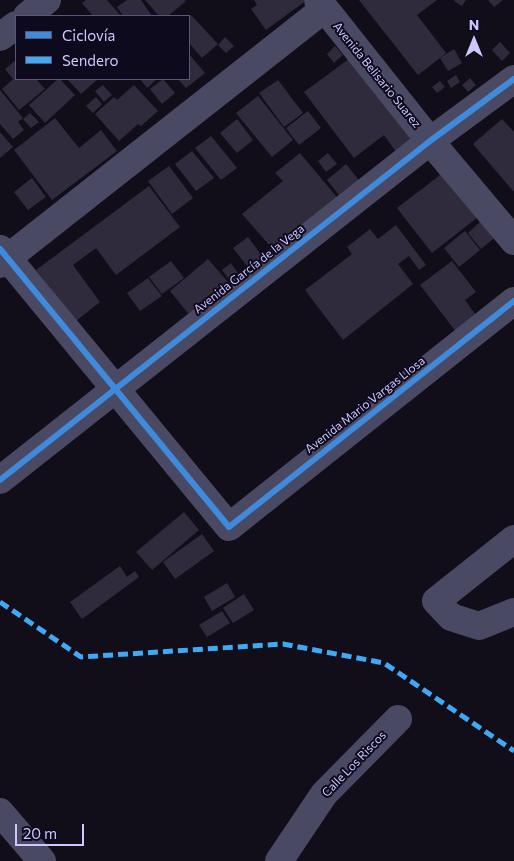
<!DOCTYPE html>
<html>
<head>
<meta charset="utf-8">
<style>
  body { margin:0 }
  #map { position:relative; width:514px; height:861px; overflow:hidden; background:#110e1a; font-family:Commissioner,sans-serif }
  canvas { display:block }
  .legend { position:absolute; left:15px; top:15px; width:175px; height:65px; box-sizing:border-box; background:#0e0a1e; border:1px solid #5b5678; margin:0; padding:6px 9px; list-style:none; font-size:15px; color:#cec7ff }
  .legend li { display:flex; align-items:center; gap:10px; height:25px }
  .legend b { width:25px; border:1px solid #5b5678 }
  .north { position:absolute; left:449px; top:15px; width:50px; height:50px; -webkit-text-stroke:4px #0e0a1e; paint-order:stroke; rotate:0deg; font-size:14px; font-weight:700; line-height:20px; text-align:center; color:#cec7ff }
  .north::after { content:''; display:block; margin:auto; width:18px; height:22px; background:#cec7ff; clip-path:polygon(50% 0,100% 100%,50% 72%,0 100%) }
  .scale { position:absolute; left:15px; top:824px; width:69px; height:22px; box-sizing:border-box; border:2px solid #cec7ff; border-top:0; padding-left:6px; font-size:15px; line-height:18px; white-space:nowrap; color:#cec7ff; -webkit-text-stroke:4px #0e0a1e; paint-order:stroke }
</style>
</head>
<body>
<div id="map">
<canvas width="514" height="861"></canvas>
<ul class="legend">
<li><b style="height:6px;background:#408adc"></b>Ciclovía</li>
<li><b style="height:6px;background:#3fa9f5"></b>Sendero</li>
</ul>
<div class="north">N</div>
<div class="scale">20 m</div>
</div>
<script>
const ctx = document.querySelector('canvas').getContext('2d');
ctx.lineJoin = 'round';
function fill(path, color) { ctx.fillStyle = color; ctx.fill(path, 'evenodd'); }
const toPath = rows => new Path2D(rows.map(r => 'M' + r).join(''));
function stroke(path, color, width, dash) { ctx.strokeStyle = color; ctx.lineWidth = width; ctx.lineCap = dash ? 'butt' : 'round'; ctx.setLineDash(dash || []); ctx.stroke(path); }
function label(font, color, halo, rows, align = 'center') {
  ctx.font = font + ' Commissioner,sans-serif'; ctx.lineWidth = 4; ctx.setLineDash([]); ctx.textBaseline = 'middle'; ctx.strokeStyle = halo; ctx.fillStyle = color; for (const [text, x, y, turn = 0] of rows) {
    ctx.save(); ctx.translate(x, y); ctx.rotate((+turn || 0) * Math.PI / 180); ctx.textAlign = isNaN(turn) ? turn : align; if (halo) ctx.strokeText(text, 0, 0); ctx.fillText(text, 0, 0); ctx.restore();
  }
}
fill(toPath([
  [86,0,107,0,121,16,93,16,82,3],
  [127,0,141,0,152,16,123,16,117,7],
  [145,0,184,0,186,1,168,16,159,16],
  [254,0,307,0,266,30,251,9,257,5],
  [359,0,437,0,417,15,446,53,440,58,454,49,462,63,448,71,440,58,418,75],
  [455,0,466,0,462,6,454,1],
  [488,0,503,0,494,7],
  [191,15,218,44,202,58,189,43,189,17],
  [225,37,234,46,226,53,218,45],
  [500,42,510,53,502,61,492,50],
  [335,46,343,55,334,63,327,54],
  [357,53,414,139,396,152,384,135,354,158,304,92],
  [189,54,205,73,186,88,178,79,189,79],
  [16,60,16,79,36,79,45,89,19,110,2,89,13,79,5,69],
  [456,75,460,82,451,88,447,81],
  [470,78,476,85,468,92,462,85],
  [58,79,60,79,75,95,45,123,29,105],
  [67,79,98,79,81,94],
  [140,79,155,79,156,80,147,88],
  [163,79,175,93,162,104,150,89],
  [278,80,303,113,284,127,259,93],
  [440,81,445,87,437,93,432,87],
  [103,85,112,95,104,102,95,91],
  [134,85,158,111,141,126,138,124,119,141,95,114,114,97,117,100],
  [0,90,23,118,18,122,24,130,13,139,0,124],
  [258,96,293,140,272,157,236,113],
  [96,97,102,104,93,113,86,106],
  [308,111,321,128,299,145,286,128],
  [30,113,39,122,31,128,23,119],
  [55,118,79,148,101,130,117,151,52,200,14,150],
  [237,119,253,140,237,153,220,133],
  [502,119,514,132,514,192,473,144],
  [0,132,13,147,0,158],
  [211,136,237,168,221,180,195,148],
  [192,151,214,178,196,191,175,164],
  [300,153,341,202,278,255,242,214,283,181,275,173],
  [328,153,337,164,326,172,318,161],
  [346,164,362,184,343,200,327,180],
  [169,166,193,198,172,214,148,181],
  [448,169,483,213,432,253,397,208],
  [32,178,46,197,28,210,14,192],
  [149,186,180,227,116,275,96,248,73,265,100,302,76,321,36,270],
  [485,217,499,234,481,249,468,233],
  [396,225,426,265,419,270,409,256,398,264,413,284,343,340,305,290,352,254,347,247,370,229,378,239],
  [465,231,480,250,459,267,444,248],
  [248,237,268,264,254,275,233,248],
  [208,259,234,289,195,322,170,291],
  [171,261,184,278,162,294,149,277],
  [452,261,476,292,465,300,481,322,460,337,420,285],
  [231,263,244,282,235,288,222,270],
  [148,278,162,296,140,311,127,293],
  [184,512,199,530,152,570,136,552],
  [202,534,214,551,175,579,163,562],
  [120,566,127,577,135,571,139,577,82,619,70,602],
  [227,583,235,597,212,611,204,597],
  [244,594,254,610,233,623,223,608],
  [222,611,230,623,207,637,199,625]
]), '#2f2b3d');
stroke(toPath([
  [318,0,430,141,514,241],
  [27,16,47,0],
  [0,37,16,25],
  [0,249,229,527,514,301],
  [0,264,324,9],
  [0,480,430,141,514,79],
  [514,539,436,601,451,617,479,626,514,612],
  [0,812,42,861],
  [279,861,324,794,398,719]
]), '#4a4963', 28);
stroke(toPath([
  [0,602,81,657,283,644,384,663,514,751]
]), '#3fa9f5', 5, [10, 5]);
stroke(toPath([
  [0,249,229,527,514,301],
  [0,480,430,141,514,79]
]), '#408adc', 6);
label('12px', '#cec7ff', '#0e0a1e', [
  ["Avenida Belisario Suarez",377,75,51],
  ["Avenida García de la Vega",249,269,-38],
  ["Avenida Mario Vargas Llosa",365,405,-38],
  ["Calle Los Riscos",354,764,-46]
]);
</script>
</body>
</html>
